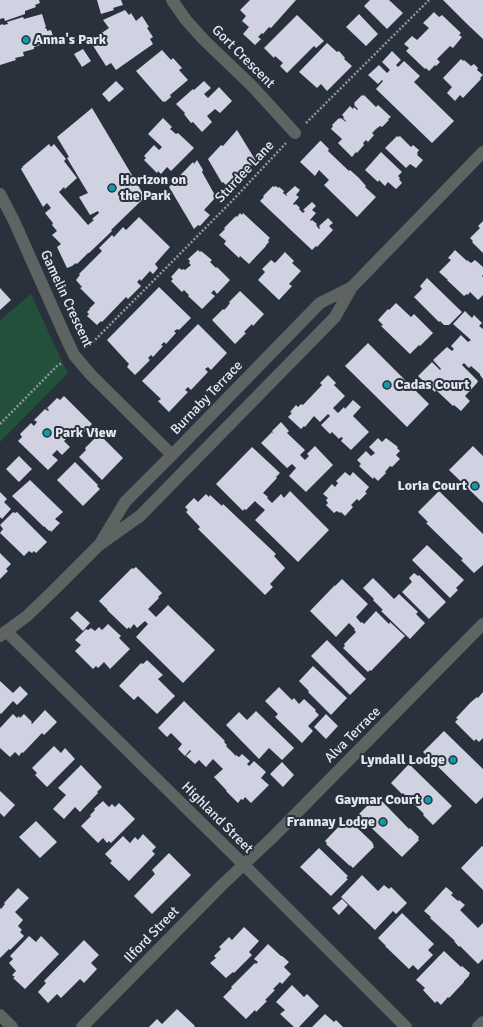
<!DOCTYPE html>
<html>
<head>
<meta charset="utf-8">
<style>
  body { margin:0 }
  canvas { display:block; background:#29313c }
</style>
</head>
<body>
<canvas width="483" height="1027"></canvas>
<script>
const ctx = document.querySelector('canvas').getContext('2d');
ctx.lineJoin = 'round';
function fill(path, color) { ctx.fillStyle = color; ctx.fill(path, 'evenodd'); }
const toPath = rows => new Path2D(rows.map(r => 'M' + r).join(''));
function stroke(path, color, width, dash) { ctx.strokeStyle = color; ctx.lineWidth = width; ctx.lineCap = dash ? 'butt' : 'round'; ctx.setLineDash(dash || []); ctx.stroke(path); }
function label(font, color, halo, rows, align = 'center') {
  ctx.font = font + ' Signika,sans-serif'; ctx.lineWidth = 4; ctx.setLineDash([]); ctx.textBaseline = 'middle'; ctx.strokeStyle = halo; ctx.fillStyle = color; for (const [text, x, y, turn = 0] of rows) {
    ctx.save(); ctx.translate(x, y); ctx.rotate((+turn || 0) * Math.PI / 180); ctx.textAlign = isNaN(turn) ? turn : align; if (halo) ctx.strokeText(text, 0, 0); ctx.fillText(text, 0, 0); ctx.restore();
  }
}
fill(toPath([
  [31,294,60,357,68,373,0,442,0,320]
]), '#22503b');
fill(toPath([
  [0,0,39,0,40,3,35,5,36,7,25,11,25,14,5,21,4,18,0,19],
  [97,0,121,0,123,5,113,8,114,10,101,14],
  [250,0,296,0,271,28,269,27,263,34,262,33,258,37,261,39,255,45,243,34,249,27,242,21,246,16,240,10],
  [370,0,389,0,403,13,387,29,364,6],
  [443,0,483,0,483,39,466,23],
  [125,10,129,15,131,13,136,21,142,16,149,27,147,28,153,37,150,39,153,44,116,70,111,63,106,66,90,41,109,28,103,20],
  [434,12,439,17,442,15,461,33,459,35,462,37,453,48,450,46,437,59,440,62,436,66,435,65,429,71,426,68,425,69,406,51,409,48,404,44,412,36,417,40,429,28,423,23],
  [42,14,46,27,45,27,46,29,47,29,47,31,51,30,54,39,50,40,50,42,34,47,34,49,23,52,24,56,15,58,16,60,0,65,0,25,3,24,3,25,8,24,7,22,23,17,24,19],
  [359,14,378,34,366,46,346,27],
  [297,15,324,41,316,48,314,46,287,73,280,66,283,63,275,56,274,58,264,48],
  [327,43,337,52,339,51,345,58,344,59,352,66,327,91,321,84,317,88,299,72],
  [83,49,91,61,82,67,74,54],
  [162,50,171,60,173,58,182,68,179,70,188,80,170,95,171,97,165,102,164,101,163,102,136,71],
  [392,51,401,60,396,65,398,67,404,61,420,76,414,82,454,121,432,143,376,89,383,81,382,80,378,84,368,75,379,65,387,73,390,70,382,62],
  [461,59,463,61,464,60,471,66,474,64,478,68,477,70,483,75,480,78,481,79,463,98,460,95,455,101,447,93,452,87,443,78],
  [116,81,124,89,109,102,102,94],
  [204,81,211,88,204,94,208,98,219,87,232,101,220,113,215,109,207,116,212,122,202,132,193,122,191,123,184,114,185,113,176,104,193,89,194,90],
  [362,95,363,96,364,95,376,107,378,105,391,117,388,119,389,120,382,127,380,126,376,129,372,133,374,135,368,142,366,140,363,143,364,145,357,153,356,152,352,157,338,143,342,139,331,129,333,126,332,125,339,118,340,119,341,118,346,122,346,121,343,118,344,117,342,115,350,106,353,109,354,107,357,110,358,109,354,105,355,104,354,103],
  [92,108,145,197,111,230,112,231,89,253,88,253,77,264,76,263,72,266,67,268,57,247,61,244,52,235,57,231,52,225,53,223,45,213,51,208,47,203,43,207,21,169,23,167,22,167,49,144,51,147,54,144,66,159,64,161,77,178,65,189,64,187,59,192,88,225,94,220,92,219,99,213,98,211,90,215,79,197,88,193,67,158,69,157,57,137],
  [163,118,172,127,170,129,176,134,178,133,194,148,171,171,167,167,161,174,158,171,157,173,144,160,146,158,144,156,154,145,159,150,162,147,148,134],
  [237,130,256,161,229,188,223,182,222,183,208,159,221,145,223,146],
  [397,136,398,137,400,136,411,147,413,145,419,150,417,153,418,154,417,155,423,160,416,168,410,164,406,168,385,148],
  [320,141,321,141,329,149,328,151,349,171,350,170,359,178,366,186,365,187,376,197,357,217,324,185,329,180,319,170,315,176,300,162],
  [381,152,402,172,398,176,400,178,399,179,402,183,396,189,388,182,385,186,379,180,378,182,365,170],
  [197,160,203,170,202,172,216,197,204,210,210,215,200,226,198,225,194,229,169,187,193,162,194,164],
  [273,186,274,187,276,186,278,188,279,187,284,191,283,193,287,196,287,195,286,194,295,186,300,190,296,195,299,197,293,204,294,205,296,204,300,208,299,209,303,213,305,211,303,210,312,202,316,206,312,210,316,213,310,220,311,221,312,220,317,224,316,225,319,229,320,228,319,226,328,218,333,223,329,226,333,230,317,247,316,246,312,250,260,201,264,197,263,196],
  [240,213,242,215,243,213,270,238,268,240,269,242,266,245,266,246,249,264,240,256,239,258,224,244,226,241,219,235,225,229,224,228,236,216,237,217],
  [139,217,170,247,155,264,158,268,153,274,150,271,141,281,140,279,137,282,141,286,128,299,126,297,102,322,101,321,97,325,87,316,89,314,87,312,90,309,89,309,95,303,80,288,82,287,76,280,80,275,79,274,102,251,99,248,112,235,114,237,123,227,126,230],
  [483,221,483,253,472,242,473,241,470,238,480,228,478,226],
  [198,250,200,252,201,251,212,260,210,262,216,268,217,267,230,280,217,294,214,290,211,293,215,296,202,309,188,296,189,295,184,290,182,292,171,281,173,279,171,277,179,268,182,270,183,269,185,270,191,265,189,263,190,261,188,259],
  [455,250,467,261,467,260,471,263,475,260,483,267,483,275,482,276,483,277,483,295,478,300,470,292,468,295,467,294,464,296,447,280,448,280,439,272,451,260,448,258],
  [285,252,294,261,292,263,301,271,289,284,292,286,279,300,258,280,265,272,262,269,271,260,275,263],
  [427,278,462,312,449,325,444,325,440,321,439,322,414,297,422,289,420,286],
  [159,287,191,318,179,330,177,329,176,330,174,331,176,333,166,344,164,342,161,345,163,346,153,357,151,355,148,358,150,360,135,375,127,367,129,364,107,340],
  [0,288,11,300,0,310],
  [240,291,264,314,253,326,252,324,244,332,246,333,235,344,212,320,223,309,224,310,227,307,230,303,229,302],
  [396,303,411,317,414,314,433,333,420,346,419,345,410,354,381,326,383,325,378,320,388,309,389,310],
  [465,311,472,318,474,315,482,323,479,326,483,329,483,379,480,375,480,374,471,366,469,368,464,363,462,365,478,381,477,383,465,396,470,401,461,411,454,405,453,406,436,390,435,392,418,376,432,362,440,370,441,369,433,360,447,347,452,351,454,349,451,346,461,335,468,342,471,340,453,324],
  [198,324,227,353,211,370,208,367,205,369,208,372,191,390,188,387,185,390,188,392,169,412,158,401,161,399,142,381],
  [368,343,429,404,407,427,345,366],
  [328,375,336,383,334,385,345,396,333,408,338,413,344,407,345,409,353,400,361,407,353,416,369,432,351,450,341,441,343,438,341,437,339,439,332,432,330,434,321,425,330,416,328,414,320,422,314,416,305,427,304,426,301,429,288,417,292,413,290,412,296,405,298,407,301,404,303,405,322,385,320,383],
  [64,396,92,424,84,432,78,427,64,441,70,447,62,455,57,450,52,455,58,460,48,470,18,441,22,437,20,434,31,423,34,426,37,422,34,420,45,409,48,411,49,410,47,408,57,398,60,400],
  [281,422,289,431,287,433,305,450,300,455,305,460,309,456,307,454,315,446,333,465,306,492,289,476,296,468,292,464,287,468,261,443,272,432,274,434,272,431],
  [99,434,123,458,102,480,79,457,86,450,85,448],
  [378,438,382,442,386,438,398,447,397,448,400,451,396,455,400,459,392,467,390,466,385,472,386,473,378,481,374,477,373,479,359,466,361,464,357,460,366,451,371,456,375,453,369,447],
  [473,446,483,456,483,503,449,470],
  [252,447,280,473,276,477,277,478,263,493,268,497,267,498,272,503,281,494,284,498,290,491,329,530,298,562,255,520,265,510,258,504,255,501,246,510,244,509,243,511,216,484],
  [19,456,32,469,19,482,6,469],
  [75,462,98,485,97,486,100,489,83,506,57,480],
  [345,472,350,476,353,472,369,487,365,492,367,493,359,501,357,499,351,505,353,507,345,516,341,512,340,513,337,511,334,513,326,505,328,503,326,500,328,498,323,494,332,484,335,487,338,483,336,481],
  [30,480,63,512,55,519,60,523,51,532,50,530,49,531,44,526,44,527,12,496],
  [439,491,483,534,483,565,474,573,461,560,463,559,426,523,428,522,418,512],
  [0,492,7,499,4,502,11,509,2,519,0,517],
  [206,494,209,497,210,495,222,506,223,504,276,554,274,556,285,568,270,584,273,587,265,595,198,529,200,527,186,512,188,510,185,507,194,498,198,502],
  [13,512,15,513,17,512,47,542,36,553,34,551,32,553,29,551,24,556,0,533,3,529,0,525],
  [427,545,464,580,456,588,458,590,450,598,412,560],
  [0,553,11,564,6,569,8,571,0,579],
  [136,567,162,593,158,597,159,598,148,609,156,617,168,605,215,650,183,683,136,637,148,624,145,621,137,628,134,624,130,629,129,627,127,629,107,610,108,610,99,601,132,568,133,569],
  [414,573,418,576,419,575,446,602,429,619,402,592,412,582,409,578],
  [373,578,394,599,399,594,418,612,416,614,425,623,410,639,381,611,383,610,373,600,374,599,363,588],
  [342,579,368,604,356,617,361,623,362,622,364,624,376,611,389,624,390,622,405,636,371,671,370,670,368,672,343,648,345,646,344,644,356,632,354,630,355,629,349,623,336,637,310,611,335,585,335,586],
  [77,611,90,623,83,631,70,618],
  [108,624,121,636,119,638,130,649,110,669,104,662,98,668,96,666,93,669,75,651,81,645,75,640,86,629,88,630,91,628,95,631,99,627,102,630],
  [327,640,366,679,350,695,311,656],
  [147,660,163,675,158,679,175,696,157,714,138,696,134,700,119,686,141,663,143,664],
  [313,666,347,698,331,715,308,692,309,691,299,681],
  [0,681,13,693,20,686,28,694,17,705,13,701,1,714,0,713],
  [279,687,292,700,294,698,299,704,304,699,316,710,315,711,319,715,308,726,313,731,302,743,275,717,278,714,265,701],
  [483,692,483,738,479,742,476,739,474,741,455,722,458,719,456,718,471,702,477,697,478,698],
  [184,701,225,741,224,742,227,745,226,746,236,756,236,755,239,757,242,754,250,761,247,764,249,766,254,761,266,772,261,778,269,785,251,803,245,797,243,800,241,799,238,803,226,791,227,791,214,777,223,769,213,759,206,767,199,760,195,764,186,756,191,751,190,750,185,756,178,749,182,744,171,733,167,737,158,728],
  [45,710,57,722,44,735,42,733,23,753,22,752,19,756,15,752,10,757,0,748,0,728,13,714,17,718,19,716,20,718,24,714,32,722,31,723,32,724],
  [256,711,294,748,282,760,269,748,259,759,226,725,239,712,247,720],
  [326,714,338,726,326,739,314,727],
  [444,731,483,769,483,797,476,804,423,752],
  [54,746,61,753,65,748,75,759,47,787,35,775,37,773,32,768],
  [282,762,294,775,283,787,270,774],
  [409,764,452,806,433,825,423,815,424,814,403,793,402,794,391,783],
  [81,765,102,787,97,792,98,793,80,812,75,807,64,819,53,809,66,795,58,788],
  [0,791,15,805,4,817,0,813],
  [376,797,378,797,409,829,410,828,419,837,418,839,419,840,402,857,358,815],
  [103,801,109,807,112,804,115,807,119,803,135,819,111,843,109,841,107,843,103,838,98,843,81,826,91,816,90,815,95,810,94,809],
  [347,819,348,821,349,820,373,843,372,843,374,845,373,845,374,847,353,868,350,865,350,866,326,844,327,843,325,841,344,821,344,822],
  [36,821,57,842,40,858,19,837],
  [143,834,156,847,152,851,155,854,129,881,110,863,112,861,105,854,123,836,130,843,135,837,138,840],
  [482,846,483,847,483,890,461,868],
  [319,848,348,876,346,878,348,879,331,896,300,867],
  [169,853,191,875,152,914,134,896,155,874,152,870],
  [362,875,378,891,384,885,389,889,391,887,407,903,396,914,393,911,375,930,341,897],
  [446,887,453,893,451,895,458,901,459,900,465,905,460,910,478,928,483,923,483,959,478,964,460,946,459,947,454,941,455,941,430,918,431,917,424,911],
  [18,888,29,898,15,912,23,920,18,926,22,930,20,932,24,936,10,950,9,949,0,958,0,908,1,909,5,904,4,903],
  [342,899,348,905,339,915,332,908],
  [402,913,434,944,428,950,433,955,418,970,413,965,409,969,385,946,386,946,378,938],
  [244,927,259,941,249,952,252,955,234,973,233,972,226,978,210,963,216,958,214,956,221,949,219,947,229,937,232,940],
  [29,936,36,942,41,936,59,954,25,989,13,978,15,977,12,975,16,971,9,963,13,959,10,956],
  [84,940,99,955,91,963,97,969,84,983,80,979,61,998,57,994,48,1003,38,992,46,983,44,981],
  [268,944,281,956,282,956,289,962,284,967,291,974,282,984,280,982,273,989,275,990,265,1000,267,1001,256,1012,255,1010,246,1019,223,997,232,988,231,987,255,963,256,964,258,962,254,959],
  [444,951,461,967,462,966,470,973,469,975,469,976,464,981,464,982,449,998,448,997,441,1005,437,1001,435,1003,423,990,425,988,416,980],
  [292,985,304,997,307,994,319,1006,299,1027,294,1027,280,1014,285,1010,276,1002],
  [177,1009,195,1026,194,1027,149,1027,157,1019,162,1024],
  [325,1014,334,1022,336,1020,343,1027,312,1027]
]), '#d0d1e1');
stroke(toPath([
  [306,123,429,0],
  [86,347,91,344,231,202,286,143],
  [0,424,57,366,62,363]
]), '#8e959d', 2.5, [2, 2]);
stroke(toPath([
  [172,0,186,20,204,40,252,86,295,133],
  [0,194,14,221,66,338,74,355,91,375,172,455],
  [101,542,125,502,172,455,320,303,352,287],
  [6,631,235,856,406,1027],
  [0,636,27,616,52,592,99,545,140,516,335,317,352,287,483,152],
  [0,1015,12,1027],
  [82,1027,221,886,273,837,483,624],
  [478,1027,483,1022]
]), '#5d6461', 12);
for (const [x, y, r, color] of [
  [26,40,4,"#0f9aa8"],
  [112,188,4,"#0f9aa8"],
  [387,385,4,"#0f9aa8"],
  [47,433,4,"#0f9aa8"],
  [475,486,4,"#0f9aa8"],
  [453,760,4,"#0f9aa8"],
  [428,800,4,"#0f9aa8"],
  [383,822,4,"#0f9aa8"]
]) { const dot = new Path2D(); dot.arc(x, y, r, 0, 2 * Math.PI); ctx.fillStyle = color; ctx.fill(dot); stroke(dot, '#29313c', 1.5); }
label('bold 14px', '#e5eaf1', '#29313c', [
  ["Anna's Park",34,40],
  ["Horizon on",120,180],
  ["the Park",120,196],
  ["Cadas Court",395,385],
  ["Park View",55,433],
  ["Loria Court",467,486,"right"],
  ["Lyndall Lodge",445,760,"right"],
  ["Gaymar Court",420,800,"right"],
  ["Frannay Lodge",375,822,"right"]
], 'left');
label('14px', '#e5eaf1', '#29313c', [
  ["Gort Crescent",243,57,45],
  ["Sturdee Lane",245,172,-47],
  ["Gamelin Crescent",66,299,65],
  ["Burnaby Terrace",207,398,-46],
  ["Alva Terrace",353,735,-45],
  ["Highland Street",217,818,45],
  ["Ilford Street",152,935,-46]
]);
</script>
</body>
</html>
